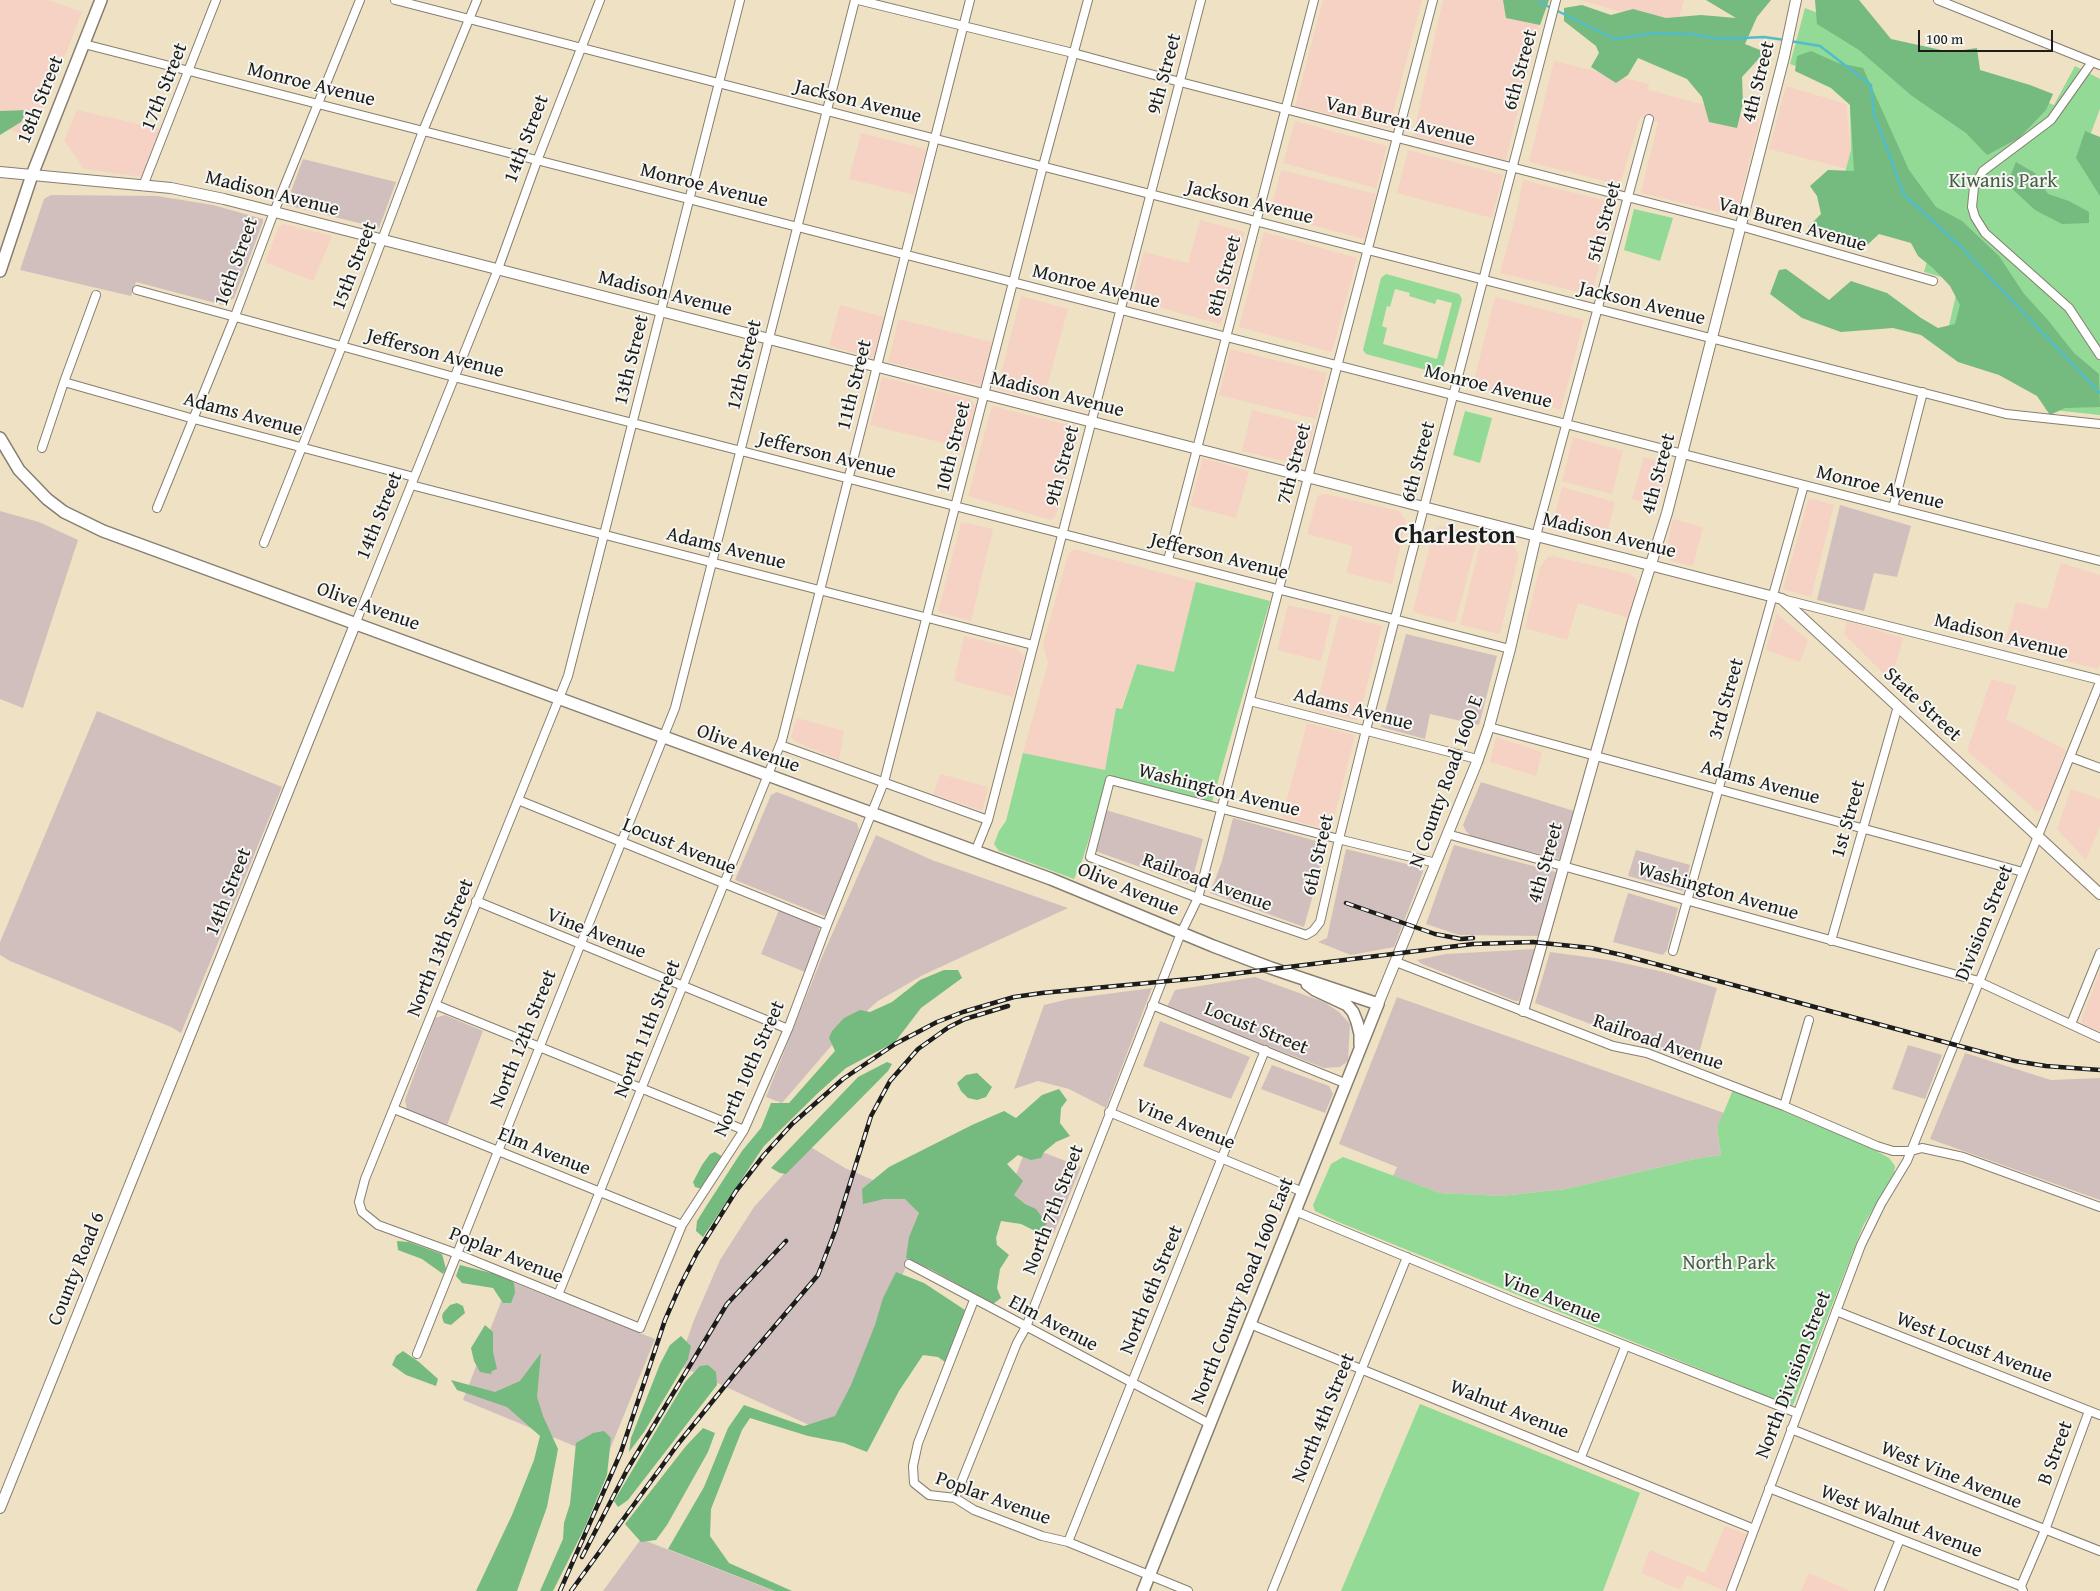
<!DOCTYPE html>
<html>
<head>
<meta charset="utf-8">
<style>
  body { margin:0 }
  #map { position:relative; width:2100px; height:1591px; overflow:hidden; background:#efe1c3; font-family:"Gentium Book Plus",serif }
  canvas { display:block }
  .scale { position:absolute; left:1918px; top:30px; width:135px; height:22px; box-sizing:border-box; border:2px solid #1c1c1c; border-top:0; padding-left:6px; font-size:15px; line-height:18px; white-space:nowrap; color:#1c1c1c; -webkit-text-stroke:4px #f6f6f2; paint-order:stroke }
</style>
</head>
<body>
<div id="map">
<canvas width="2100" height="1591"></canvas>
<div class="scale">100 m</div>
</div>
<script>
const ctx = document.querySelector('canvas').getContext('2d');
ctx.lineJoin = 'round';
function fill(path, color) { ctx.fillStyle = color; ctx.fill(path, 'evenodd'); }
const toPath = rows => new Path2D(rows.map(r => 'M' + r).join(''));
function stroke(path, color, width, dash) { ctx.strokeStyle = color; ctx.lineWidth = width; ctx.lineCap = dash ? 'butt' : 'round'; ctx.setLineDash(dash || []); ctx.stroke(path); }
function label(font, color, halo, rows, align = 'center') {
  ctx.font = font + ' "Gentium Book Plus",serif'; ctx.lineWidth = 4; ctx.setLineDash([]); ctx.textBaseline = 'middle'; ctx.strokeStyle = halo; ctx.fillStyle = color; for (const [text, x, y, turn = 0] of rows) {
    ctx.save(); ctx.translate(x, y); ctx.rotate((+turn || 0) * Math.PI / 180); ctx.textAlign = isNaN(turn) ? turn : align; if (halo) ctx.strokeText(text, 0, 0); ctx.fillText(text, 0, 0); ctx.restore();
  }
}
fill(toPath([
  [0,0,48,0,82,12,32,138,0,126],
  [1323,0,1422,0,1389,128,1295,106],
  [1443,0,1545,0,1506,160,1413,136],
  [1580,0,1684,0,1676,28],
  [1554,61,1649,84,1648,90,1760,119,1736,216,1641,193,1658,122,1640,117,1620,185,1529,162],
  [1786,86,1846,104,1851,150,1847,169,1769,149],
  [77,110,160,129,142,177,84,169,64,140],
  [1295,121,1387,146,1376,188,1283,163],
  [861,133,926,149,914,195,849,179],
  [1408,150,1503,175,1492,218,1397,193],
  [1281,170,1376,194,1364,239,1270,214],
  [1523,180,1615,203,1592,295,1500,273,1516,215],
  [1200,220,1245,232,1221,324,1131,300,1144,252,1188,263],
  [283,224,332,236,313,281,265,262,279,226],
  [1264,232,1357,258,1332,352,1239,327],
  [1021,296,1068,309,1043,401,997,389],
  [1495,297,1584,320,1561,410,1472,388],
  [840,305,884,317,874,358,829,346],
  [899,319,992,342,982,386,888,362],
  [1230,349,1327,373,1316,419,1219,395],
  [882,377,971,399,975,407,964,448,870,425],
  [992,406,1076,427,1079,434,1056,515,1051,520,968,496],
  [1252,410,1315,426,1307,456,1300,462,1280,460,1242,451],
  [1573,437,1623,451,1612,494,1562,481],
  [1644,457,1670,464,1657,506,1632,499],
  [1203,458,1249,471,1236,518,1190,506],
  [1562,487,1615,502,1605,541,1559,530,1553,521],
  [1326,494,1399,511,1406,521,1392,584,1346,573,1353,546,1307,534,1318,495],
  [1809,498,1834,505,1811,597,1783,589],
  [1673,519,1703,527,1693,566,1671,561,1667,557,1666,550],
  [961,522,993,529,971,621,938,612],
  [1440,526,1479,534,1455,623,1417,613,1413,610,1434,530],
  [1483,533,1510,540,1518,554,1518,559,1500,634,1460,625],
  [1074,549,1196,582,1174,673,1137,664,1121,709,1116,708,1105,770,1023,753,1048,663,1043,644,1068,555],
  [1552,556,1630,574,1637,580,1637,588,1629,618,1578,603,1567,640,1525,628,1540,567,1548,557],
  [2061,563,2100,575,2100,664,2098,669,2004,646,2016,602,2047,609],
  [1288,605,1332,615,1321,661,1277,650],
  [1777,614,1808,640,1800,662,1766,650],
  [1339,615,1382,626,1358,721,1315,711],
  [1847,621,1903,638,1891,681,1844,634],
  [964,636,1017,649,1024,656,1013,697,954,681],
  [1991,679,2017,686,2006,719,2066,750,2046,805,2038,812,1967,751],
  [797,718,844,731,839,760,796,742,791,737],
  [1307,723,1355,735,1331,830,1282,818],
  [1496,737,1542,752,1536,776,1490,762],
  [940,774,988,787,983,808,980,810,933,794],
  [2071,789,2100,799,2100,826,2086,860,2057,829],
  [2100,971,2100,1031,2082,1024,2082,1018],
  [1725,1526,1748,1535,1725,1591,1687,1575,1681,1590,1641,1573,1650,1550,1705,1573],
  [1809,1573,1850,1591,1801,1591]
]), '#f6d2c4');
fill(toPath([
  [303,159,396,182,379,228,286,205],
  [51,195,157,196,213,205,263,219,263,222,234,298,223,305,136,282,131,296,20,270,44,199],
  [1840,505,1911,526,1897,577,1874,573,1864,611,1817,600],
  [0,511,39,522,78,540,23,708,0,699],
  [1406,634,1497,656,1479,725,1430,714,1425,739,1381,727],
  [97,711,282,787,181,1033,171,1027,10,961,0,955,0,942],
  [1481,782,1574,811,1560,859,1472,837,1466,831,1463,825],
  [777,792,857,823,859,830,827,914,824,916,735,880,771,795],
  [1106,810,1203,839,1191,885,1095,851],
  [1233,818,1327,844,1304,927,1210,893,1222,861],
  [876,835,932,860,1068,908,923,975,878,1001,844,1031,782,1103,766,1097,822,957],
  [1454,845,1556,872,1540,936,1459,935,1426,924],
  [1346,849,1423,868,1423,872,1394,947,1351,955,1318,942,1327,938],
  [1636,850,1690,865,1683,891,1628,876],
  [1628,893,1678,908,1667,950,1663,955,1613,942],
  [779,910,818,925,820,933,805,972,761,954],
  [1535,949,1519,1001,1515,1001,1422,964,1417,960,1446,954],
  [1550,952,1609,960,1664,972,1717,988,1696,1064,1535,1003],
  [1255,977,1324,1002,1339,1012,1350,1024,1348,1061,1340,1067,1324,1068,1167,1007,1175,990],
  [1152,988,1106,1108,1069,1089,1038,1081,1014,1089,1044,1005,1069,999],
  [1397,997,1724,1113,1717,1129,1721,1155,1695,1159,1566,1189,1501,1196,1440,1193,1393,1176,1397,1167,1339,1144],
  [445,1015,483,1031,447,1125,407,1110,405,1100,435,1018],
  [1160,1021,1250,1057,1231,1099,1143,1066],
  [1908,1045,1942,1055,1925,1099,1892,1089],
  [1965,1053,2051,1080,2100,1078,2100,1200,1930,1139],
  [1272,1065,1329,1086,1333,1094,1325,1113,1261,1089],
  [809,1146,845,1168,933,1206,831,1435,678,1365,694,1320,720,1260,754,1207],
  [1027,1146,1081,1167,1054,1233,1002,1211],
  [509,1281,655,1339,606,1459,463,1400],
  [641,1539,774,1591,603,1591]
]), '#d1bfbe');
fill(toPath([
  [1805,8,2054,105,2075,66,2100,79,2100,109,2086,146,2100,151,2100,415,2045,409,2053,384,1947,334,1959,282,1924,272,1933,239,1836,207,1851,150,1850,105,1841,82,1790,64],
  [1634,209,1673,218,1660,261,1624,250],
  [1386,274,1459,294,1462,299,1442,372,1437,373,1366,354,1363,350,1381,278],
  [1395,289,1410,293,1409,296,1435,304,1437,299,1452,303,1437,359,1383,344,1387,328,1382,326,1387,306,1390,307],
  [1465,411,1492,418,1480,463,1453,455],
  [1196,582,1270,601,1212,802,1109,775,1082,861,1074,879,999,851,994,844,999,831,1006,821,1023,753,1105,770,1116,708,1122,709,1137,664,1174,672],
  [1733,1090,1869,1147,1889,1158,1895,1166,1894,1173,1863,1226,1793,1405,1791,1406,1336,1221,1315,1211,1313,1205,1331,1164,1343,1157,1440,1193,1501,1196,1566,1189,1695,1159,1721,1155,1717,1128],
  [1420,1404,1640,1493,1603,1591,1341,1591]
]), '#92da95');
fill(toPath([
  [1503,0,1549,0,1540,25,1506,18],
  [1706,0,1771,0,1757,17,1745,44,1765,52,1742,77,1743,103,1737,128,1709,122,1702,97,1687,79,1638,58,1628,75,1616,83,1591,67,1599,53,1596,46,1564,21,1564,8,1582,5,1611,15,1633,9,1666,18,1701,15,1736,18],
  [1815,0,1859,0,1891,39,1950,52,1977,48,1980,70,2030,85,2053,94,2046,110,2019,138,1987,155,1966,133,1912,96,1859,50,1817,24],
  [1811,51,1838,63,1863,68,1909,170,1936,207,1962,221,1999,256,2024,294,2047,319,2074,353,2099,374,2100,407,2065,408,2050,415,2037,396,1999,375,1958,362,1921,335,1893,328,1841,332,1802,318,1770,294,1779,270,1786,269,1829,300,1851,281,1887,293,1921,318,1938,328,1955,324,1960,305,1950,286,1933,268,1918,256,1911,243,1879,234,1864,248,1821,238,1808,227,1821,214,1817,196,1810,186,1828,170,1854,171,1850,105,1831,88,1795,71,1797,56],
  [27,110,21,122,0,135,0,111],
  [2085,131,2100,137,2100,196,2076,158],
  [2016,162,2035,173,2048,194,2069,201,2089,212,2089,223,2062,224,2035,210,2007,184],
  [944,970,958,970,962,978,921,1008,895,1042,846,1068,818,1093,764,1146,703,1237,696,1231,697,1221,707,1205,742,1151,761,1128,771,1103,789,1103,835,1051,829,1038,832,1031,844,1018,860,1010,870,1012,892,1002,920,980],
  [887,1062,892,1064,888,1071,786,1174,780,1173,771,1168,858,1077],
  [977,1073,992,1087,986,1097,977,1100,968,1098,961,1091,957,1083,966,1075],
  [1059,1089,1067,1100,1061,1108,1060,1123,1070,1136,1056,1142,1044,1152,1041,1158,1031,1160,1018,1155,1007,1164,1023,1181,1014,1195,1025,1204,1036,1209,1047,1224,1037,1232,1021,1224,1001,1221,996,1238,997,1245,1009,1255,1000,1269,997,1288,1001,1298,993,1304,932,1270,906,1258,909,1237,919,1213,905,1199,884,1199,863,1204,862,1189,889,1167,972,1125,1004,1111,1016,1118,1042,1095],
  [715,1152,723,1157,702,1189,695,1187,693,1182,702,1165,710,1154],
  [397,1241,409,1242,442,1254,446,1269,443,1274,422,1259,398,1250],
  [460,1265,507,1277,514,1283,515,1293,511,1303,503,1303,493,1288,462,1283,456,1276],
  [896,1272,924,1283,965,1310,966,1324,948,1364,938,1357,923,1355,899,1391,867,1452,844,1443,808,1436,750,1418,742,1430,711,1509,710,1536,729,1563,792,1591,775,1591,668,1549,704,1487,728,1428,744,1405,804,1426,835,1416,851,1385,875,1325,883,1298],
  [457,1303,463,1306,465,1313,451,1325,444,1323,442,1317,443,1313,450,1305],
  [485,1325,493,1332,493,1352,497,1369,492,1371,491,1374,480,1372,474,1361,471,1348],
  [681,1336,691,1346,688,1359,644,1432,629,1452,631,1438,660,1364,670,1345],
  [403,1351,419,1362,438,1379,436,1386,406,1375,392,1365,396,1356],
  [541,1353,537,1397,543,1416,558,1449,547,1507,517,1591,476,1591,512,1515,534,1460,540,1436,507,1407,457,1390,451,1380,495,1392,520,1381],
  [708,1365,716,1372,717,1385,628,1500,618,1507,614,1501,685,1382,700,1366],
  [703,1428,715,1433,708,1452,667,1525,656,1540,641,1542,625,1524,686,1446],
  [604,1431,611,1438,607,1475,585,1527,553,1591,540,1591,563,1539,564,1523,570,1504,576,1443,593,1433]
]), '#75ba7e');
stroke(toPath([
  [1539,2,1615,39,1655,33,1689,34,1722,39,1764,37,1785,40],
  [1790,41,1820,46,1871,85,1874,114,1904,195,1959,245,2100,393]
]), '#51bdcb', 2.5);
const minor = toPath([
  [395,0,2006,414,2100,424],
  [740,0,568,676,365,1179,359,1202,362,1212,378,1225,455,1253,640,1328,682,1225,744,1130,788,1029,827,925,884,782,1043,166,1088,0],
  [858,0,1073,53,1180,82,1740,226,1933,281],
  [1938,0,2100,65],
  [84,44,2100,561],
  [2092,62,2051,120,1983,171,1974,187,1972,207,1975,217,1985,233,2069,308,2100,355],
  [143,186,216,0],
  [137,290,454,377,1510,649],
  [64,382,194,419,414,477],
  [42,448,64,382,96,295],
  [411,485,1033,645],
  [157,508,235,316,274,212,360,0],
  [1893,508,1923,392],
  [1536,536,1649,119],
  [264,543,342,346,423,131,477,0],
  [1168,560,1314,0],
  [1782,599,2100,680],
  [356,622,498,269,537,161,600,0],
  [1250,701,1477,759],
  [1489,727,2023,872],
  [780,745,988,820],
  [2070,757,2100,768],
  [518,800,827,925],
  [1447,834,1975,980,2100,1038],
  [975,852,988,820,1201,0],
  [1436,863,1342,840,1339,839,1110,780,1090,857,1198,898,1306,935,1313,931,1320,922,1339,839,1366,730,1556,0],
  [476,901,788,1029],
  [1831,941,1898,706],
  [1673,951,1804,485],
  [1396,962,1613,1046,1647,1053,1784,1106,1877,1146,1893,1151,1911,1151,1922,1148,1963,1157,2100,1207],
  [436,1005,744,1130],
  [1152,1005,1347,1084],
  [2071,1024,2100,953],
  [1784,1106,1809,1020],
  [394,1109,682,1225],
  [1109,1112,1303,1192],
  [1295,1211,1515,1302,1797,1413],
  [909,1264,1210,1424],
  [558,1295,782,740,970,0],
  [974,1300,918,1443,913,1466,914,1483,929,1495,955,1498,974,1510,1042,1536,1068,1542,1188,1591],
  [1836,1311,2100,1415],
  [1250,1324,1754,1529],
  [417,1354,675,708,855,0],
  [1791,1429,2100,1551],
  [1581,1457,1625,1347],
  [1769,1488,2021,1586],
  [955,1498,1017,1343,1026,1327,1181,933,1198,898,1433,0],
  [1068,1542,1265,1050],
  [1272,1591,1407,1257],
  [1731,1591,1861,1245,1881,1204,1907,1161,2100,682],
  [1879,1591,1900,1539],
  [2023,1591,2021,1586,2045,1530,2089,1411]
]);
const tertiary = toPath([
  [0,172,171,188,224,199,1782,599,2100,894],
  [1378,1004,1477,762,1489,727,1510,649,1536,536],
  [1523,1011,1633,621,1667,513,1784,57,1796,0],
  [0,1508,356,622]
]);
const secondary = toPath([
  [0,271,32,175,101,0],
  [0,438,19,470,47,499,64,512,103,531,1051,879,1213,946,1271,968,1378,1004,1143,1591],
  [1307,984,1315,990,1347,1005,1353,1012,1357,1022,1360,1034,1360,1045]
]);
stroke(minor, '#867e70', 10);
stroke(tertiary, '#867e70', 12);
stroke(secondary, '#867e70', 14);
stroke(minor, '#fff', 8);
stroke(tertiary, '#fff', 10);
stroke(secondary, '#fff', 11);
const rail = toPath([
  [1346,903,1435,934,1461,939,1473,938],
  [582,1557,627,1470,727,1304,786,1241],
  [560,1591,621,1452,665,1320,680,1286,697,1253,736,1191,764,1155,792,1124,843,1079,895,1044,937,1022,963,1012,1014,997,1042,993,1200,978,1473,944,1533,942,1591,948,1622,955,2015,1061,2046,1066,2100,1070],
  [571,1591,678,1444,741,1366,818,1275,835,1231,871,1116,890,1081,918,1049,949,1027,965,1019,1008,1006]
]);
stroke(rail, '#1c1c1c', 4.5);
stroke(rail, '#f6f6f2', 2.5, [8]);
label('20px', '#1c1c1c', '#f6f6f2', [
  ["6th Street",1521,70,-75],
  ["9th Street",1165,74,-75],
  ["4th Street",1759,82,-76],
  ["Monroe Avenue",311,85,14],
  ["17th Street",165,87,-68],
  ["18th Street",41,100,-68],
  ["Jackson Avenue",858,102,14],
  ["Van Buren Avenue",1400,122,14],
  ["14th Street",527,139,-69],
  ["Monroe Avenue",704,186,14],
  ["Madison Avenue",272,194,14],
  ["Jackson Avenue",1250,203,14],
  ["5th Street",1605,222,-75],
  ["Van Buren Avenue",1792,225,16],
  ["16th Street",237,262,-70],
  ["15th Street",355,266,-69],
  ["8th Street",1225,276,-75],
  ["Monroe Avenue",1096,287,14],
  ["Madison Avenue",665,294,14],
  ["Jackson Avenue",1642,304,14],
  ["Jefferson Avenue",435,354,15],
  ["13th Street",632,360,-76],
  ["12th Street",745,365,-76],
  ["11th Street",855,385,-76],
  ["Monroe Avenue",1488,387,14],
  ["Madison Avenue",1057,395,14],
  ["Adams Avenue",243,415,15],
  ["10th Street",954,447,-76],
  ["Jefferson Avenue",827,456,14],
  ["6th Street",1419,462,-75],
  ["7th Street",1295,464,-75],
  ["9th Street",1063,466,-75],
  ["4th Street",1659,474,-75],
  ["Monroe Avenue",1880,488,14],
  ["14th Street",380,516,-68],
  ["Madison Avenue",1609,536,14],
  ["Adams Avenue",726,549,14],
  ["Jefferson Avenue",1219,557,14],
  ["Olive Avenue",368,607,20],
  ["Madison Avenue",2001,637,14],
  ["3rd Street",1727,699,-74],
  ["State Street",1922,705,43],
  ["Adams Avenue",1353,710,14],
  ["Olive Avenue",748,749,20],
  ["N County Road 1600 E",1447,782,-70],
  ["Adams Avenue",1760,783,15],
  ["Washington Avenue",1219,791,14],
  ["1st Street",1849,819,-74],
  ["Locust Avenue",679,847,22],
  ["6th Street",1319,855,-77],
  ["4th Street",1546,863,-74],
  ["Railroad Avenue",1207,883,20],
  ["Olive Avenue",1128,890,23],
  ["14th Street",229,892,-68],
  ["Washington Avenue",1718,892,16],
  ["Division Street",1985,923,-68],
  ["Vine Avenue",596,934,22],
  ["North 13th Street",441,948,-68],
  ["North 11th Street",648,1029,-68],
  ["Locust Street",1256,1029,22],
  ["North 12th Street",524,1039,-68],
  ["Railroad Avenue",1658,1043,19],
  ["North 10th Street",750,1069,-66],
  ["Vine Avenue",1185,1125,22],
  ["Elm Avenue",544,1152,22],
  ["North 7th Street",1054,1210,-69],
  ["Poplar Avenue",506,1256,22],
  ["County Road 6",77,1269,-68],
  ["North 6th Street",1152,1290,-68],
  ["North County Road 1600 East",1243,1291,-68],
  ["Vine Avenue",1551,1299,22],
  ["Elm Avenue",1053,1324,28],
  ["West Locust Avenue",1974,1348,21],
  ["North Division Street",1794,1375,-69],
  ["Walnut Avenue",1509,1410,22],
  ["North 4th Street",1324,1418,-68],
  ["B Street",2056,1453,-70],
  ["West Vine Avenue",1951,1476,22],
  ["Poplar Avenue",993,1499,20],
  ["West Walnut Avenue",1901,1522,21]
]);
label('20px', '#455e46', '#f6f6f2', [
  ["Kiwanis Park",2003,182],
  ["North Park",1729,1264]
]);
label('bold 25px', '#1c1c1c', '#f6f6f2', [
  ["Charleston",1455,537]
]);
</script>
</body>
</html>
